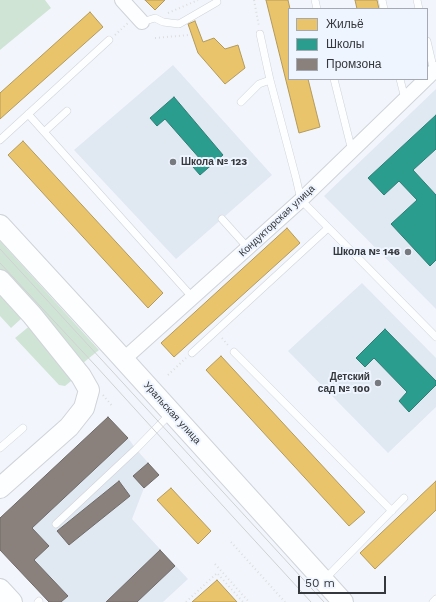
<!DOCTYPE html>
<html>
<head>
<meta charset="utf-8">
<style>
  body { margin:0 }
  #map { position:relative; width:436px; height:602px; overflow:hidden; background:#f2f6fc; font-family:"Work Sans",sans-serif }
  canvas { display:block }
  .legend { position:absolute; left:288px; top:8px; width:140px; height:72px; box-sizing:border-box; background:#eff5ff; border:1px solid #a5a9b1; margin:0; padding:5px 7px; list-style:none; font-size:12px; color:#35383c }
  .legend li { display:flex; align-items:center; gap:8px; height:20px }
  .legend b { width:20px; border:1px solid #a5a9b1 }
  .scale { position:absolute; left:298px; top:576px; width:88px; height:18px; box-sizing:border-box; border:2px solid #35383c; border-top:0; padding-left:5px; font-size:12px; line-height:14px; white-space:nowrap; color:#35383c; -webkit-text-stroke:3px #eff5ff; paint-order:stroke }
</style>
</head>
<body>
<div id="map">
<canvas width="436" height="602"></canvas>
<ul class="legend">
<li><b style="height:11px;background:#e9c46a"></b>Жильё</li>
<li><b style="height:11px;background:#2a9d8f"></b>Школы</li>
<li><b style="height:11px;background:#8a817c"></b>Промзона</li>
</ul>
<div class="scale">50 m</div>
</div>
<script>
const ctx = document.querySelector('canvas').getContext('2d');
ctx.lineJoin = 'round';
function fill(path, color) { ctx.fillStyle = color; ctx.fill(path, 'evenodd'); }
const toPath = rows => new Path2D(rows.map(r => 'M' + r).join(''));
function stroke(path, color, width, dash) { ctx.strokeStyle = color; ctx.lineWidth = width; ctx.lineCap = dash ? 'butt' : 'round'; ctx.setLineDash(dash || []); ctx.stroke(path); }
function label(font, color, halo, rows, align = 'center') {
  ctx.font = font + ' "Work Sans",sans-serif'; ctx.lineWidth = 4; ctx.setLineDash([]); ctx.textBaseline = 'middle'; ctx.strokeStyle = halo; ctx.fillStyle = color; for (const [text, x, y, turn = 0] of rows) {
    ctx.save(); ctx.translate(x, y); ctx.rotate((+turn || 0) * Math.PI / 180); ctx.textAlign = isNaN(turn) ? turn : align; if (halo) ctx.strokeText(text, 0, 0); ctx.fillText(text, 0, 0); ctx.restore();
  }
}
fill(toPath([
  [173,65,272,175,176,259,74,150],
  [436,89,436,309,324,196],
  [362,283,436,358,436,407,388,453,288,351],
  [108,417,128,438,136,449,159,475,144,488,132,519,188,579,163,602,49,602,0,518]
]), '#e0e8f2');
fill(toPath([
  [0,0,45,0,51,8,0,50],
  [0,241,99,350,83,363,0,272],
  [0,290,22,318,11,328,0,316],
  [32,324,76,377,65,386,59,385,15,338]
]), '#d0e4d6');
const homes = toPath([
  [145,0,165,0,155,10,145,0],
  [266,0,288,0,290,9,289,9,289,79,308,79,320,127,299,133,266,0],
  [355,0,377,0,379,9,357,9,355,0],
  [90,12,103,27,0,119,0,93,90,12],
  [195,21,203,42,214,38,225,49,238,45,245,68,225,84,198,53,188,24,195,21],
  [23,141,163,293,148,308,8,155,23,141],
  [287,228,300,243,174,357,161,343,287,228],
  [221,356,365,512,349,526,206,370,221,356],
  [436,481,436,510,375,569,360,553,436,481],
  [171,488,211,531,198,544,157,500,171,488],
  [217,580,237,602,192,602,217,580]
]);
fill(homes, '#e9c46a');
stroke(homes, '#b39a5c', 1);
const schools = toPath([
  [174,97,223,155,200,175,193,167,201,160,165,119,157,126,150,118,174,97],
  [436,115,436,149,413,170,436,195,436,260,430,266,391,224,417,200,399,181,384,195,368,178,436,115],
  [385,329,436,381,436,385,409,412,399,401,407,392,374,358,365,367,356,358,385,329]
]);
fill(schools, '#2a9d8f');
stroke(schools, '#2d7f76', 1);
const industry = toPath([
  [108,417,128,438,32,528,49,546,34,560,68,596,61,602,49,602,0,550,0,518,108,417],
  [148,463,159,475,144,488,133,476,148,463],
  [119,481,130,496,69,545,57,531,119,481],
  [160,550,175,566,137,602,106,602,160,550]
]);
fill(industry, '#8a817c');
stroke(industry, '#706b69', 1);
const lane = toPath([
  [315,0,317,9],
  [382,0,384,9],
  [417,0,419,9],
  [142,22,155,18,163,22,179,24,217,2],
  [260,34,270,80,296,178,301,200,436,337],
  [427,41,434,71],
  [334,79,352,151],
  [400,79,405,99],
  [241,102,259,84,270,80],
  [28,114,193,298],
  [44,132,67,111],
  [0,140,109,40],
  [222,219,248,248],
  [234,352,392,511],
  [192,353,328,228],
  [0,448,23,428],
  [56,524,136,449,171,413],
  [324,580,404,498],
  [38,602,39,601],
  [433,602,436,599]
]);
const street = toPath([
  [122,0,142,22],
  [427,78,436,69],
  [124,359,301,200,426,79]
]);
const secondary = toPath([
  [0,225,114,349,343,602],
  [0,280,32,315,81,376,89,390,84,408,69,427,0,488],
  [0,589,12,602]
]);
stroke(lane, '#d0d3d8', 8);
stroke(street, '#d0d3d8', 16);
stroke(secondary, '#d0d3d8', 22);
stroke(toPath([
  [254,0,259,26],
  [168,13,198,0],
  [115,35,128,23],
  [155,38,189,35],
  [222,338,228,345],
  [168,375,186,358],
  [103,395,113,407],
  [231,542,285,602],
  [215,564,249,602],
  [186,602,217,573,243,602]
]), '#dddddf', 2, [1, 3]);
stroke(lane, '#fdfeff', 7);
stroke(street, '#fdfeff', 14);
stroke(secondary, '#fdfeff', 20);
stroke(toPath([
  [0,249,324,602],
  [0,263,95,365,234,518,311,602]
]), '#cfd1d2', 1);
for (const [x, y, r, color] of [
  [173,162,4,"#777a7f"],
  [408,252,4,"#777a7f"],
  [378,383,4,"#777a7f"]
]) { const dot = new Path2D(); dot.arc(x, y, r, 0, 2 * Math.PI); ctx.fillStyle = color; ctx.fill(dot); stroke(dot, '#eff5ff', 1.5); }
label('bold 10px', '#35383c', '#eff5ff', [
  ["Школа № 123",181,162,"left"],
  ["Школа № 146",400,252],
  ["Детский",370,377],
  ["сад № 100",370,389]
], 'right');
label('10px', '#35383c', '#eff5ff', [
  ["Кондукторская улица",277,221,-43],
  ["Уральская улица",172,413,48]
]);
</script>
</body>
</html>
